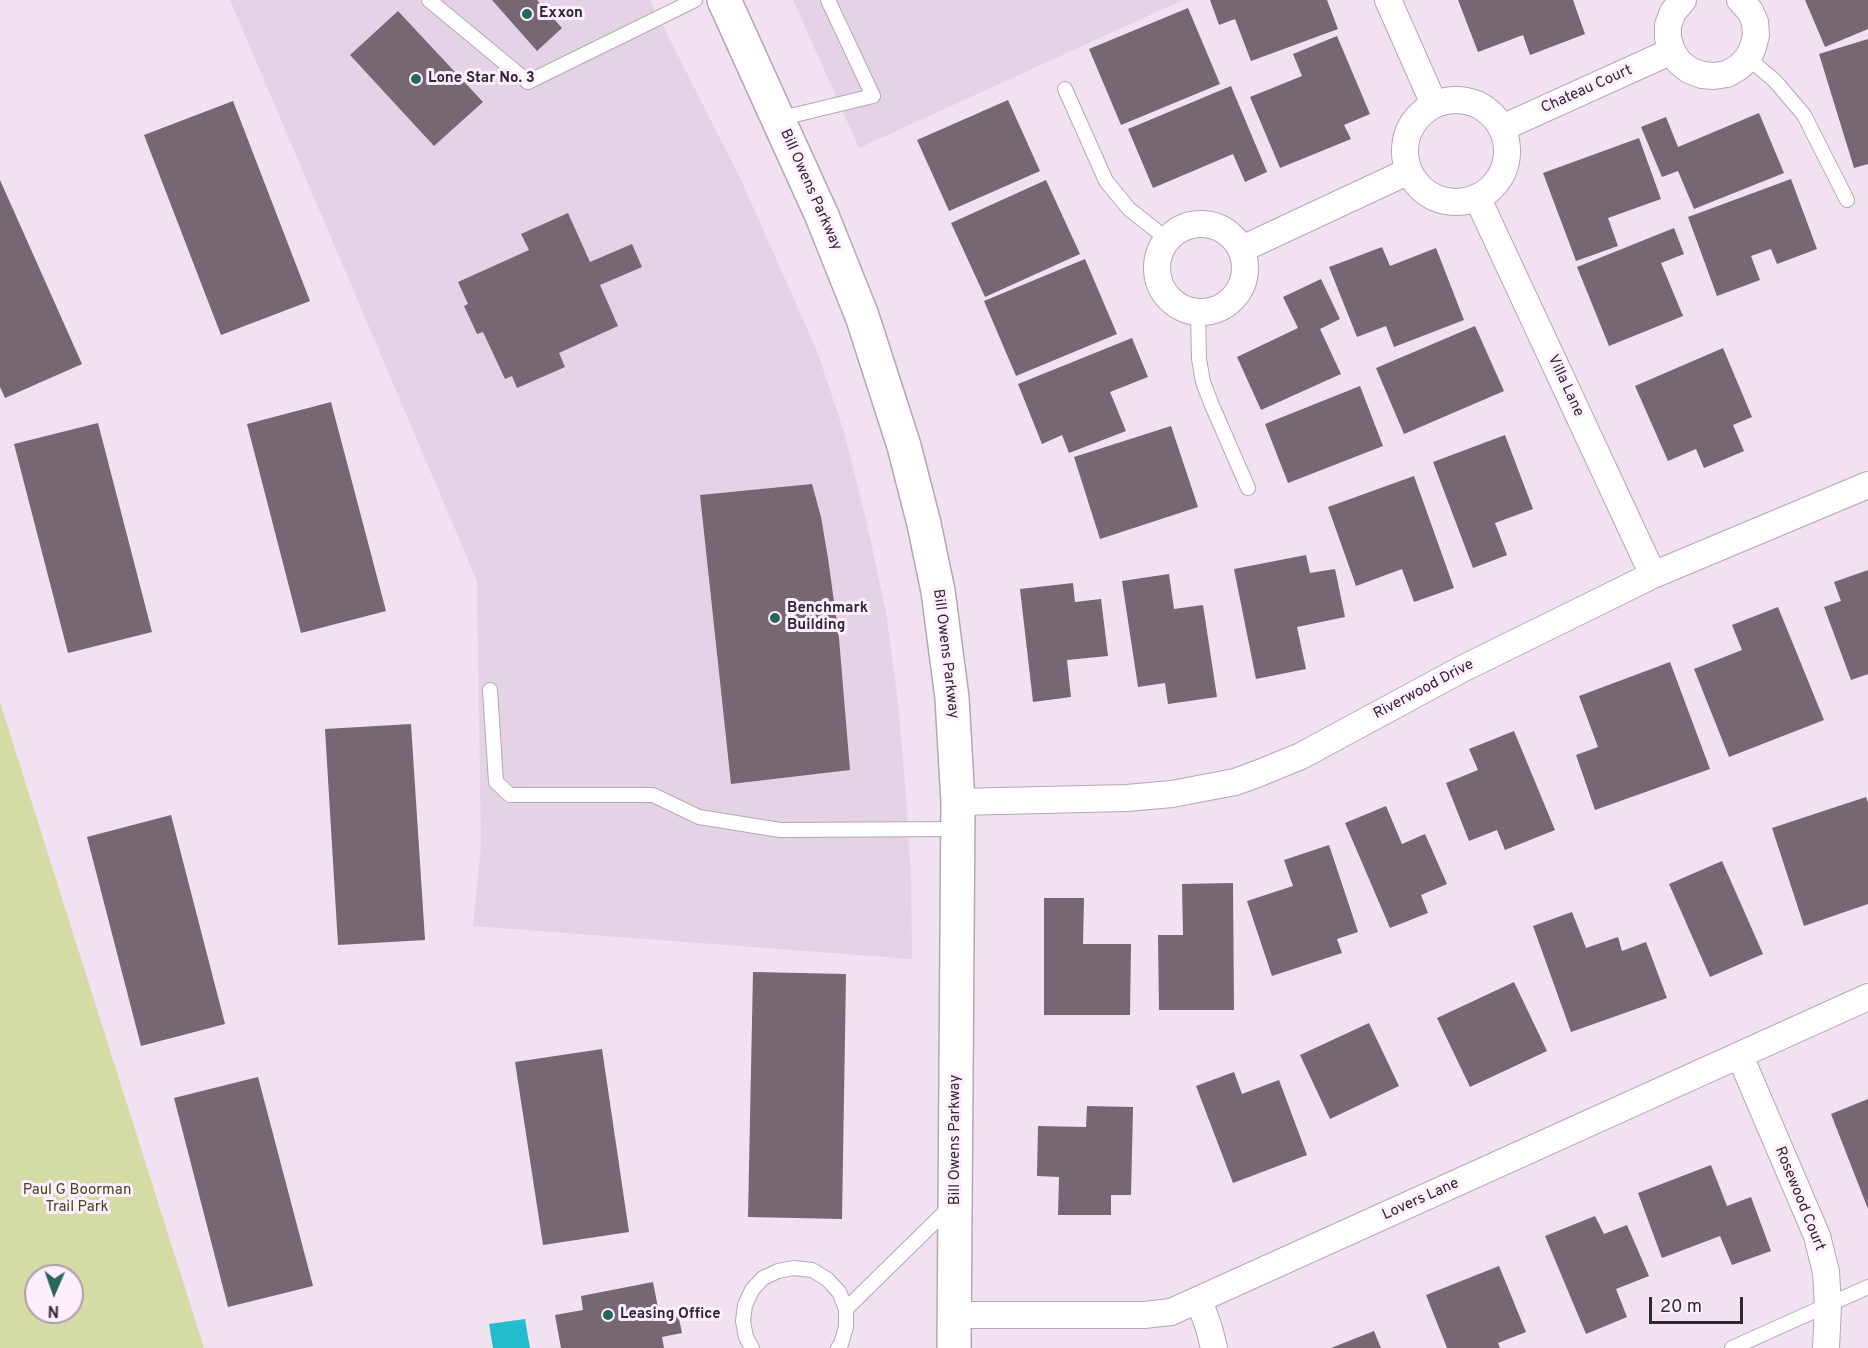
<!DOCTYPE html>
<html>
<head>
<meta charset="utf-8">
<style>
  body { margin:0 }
  #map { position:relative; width:1868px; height:1348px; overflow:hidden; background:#f1e1f1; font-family:Overpass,sans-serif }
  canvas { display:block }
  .north { position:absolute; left:24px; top:1264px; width:60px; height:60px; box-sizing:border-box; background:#feeefe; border:2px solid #ab9fab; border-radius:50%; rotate:182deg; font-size:16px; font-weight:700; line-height:24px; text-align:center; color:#2e292f }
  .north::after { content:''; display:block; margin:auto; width:21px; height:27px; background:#256858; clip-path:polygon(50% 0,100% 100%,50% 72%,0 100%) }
  .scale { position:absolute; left:1649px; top:1297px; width:94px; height:27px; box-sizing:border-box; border:3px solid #2e292f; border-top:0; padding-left:8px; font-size:18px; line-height:21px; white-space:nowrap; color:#2e292f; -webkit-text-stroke:4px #feeefe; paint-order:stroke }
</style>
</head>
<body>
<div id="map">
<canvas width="1868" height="1348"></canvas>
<div class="north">N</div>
<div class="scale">20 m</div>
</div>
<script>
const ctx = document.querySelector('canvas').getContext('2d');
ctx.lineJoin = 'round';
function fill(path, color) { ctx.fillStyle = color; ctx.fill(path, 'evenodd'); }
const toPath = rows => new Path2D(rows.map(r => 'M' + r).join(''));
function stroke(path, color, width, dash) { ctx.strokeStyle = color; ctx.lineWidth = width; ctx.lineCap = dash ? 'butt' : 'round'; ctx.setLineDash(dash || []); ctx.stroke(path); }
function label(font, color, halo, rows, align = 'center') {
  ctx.font = font + ' Overpass,sans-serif'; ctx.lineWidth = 6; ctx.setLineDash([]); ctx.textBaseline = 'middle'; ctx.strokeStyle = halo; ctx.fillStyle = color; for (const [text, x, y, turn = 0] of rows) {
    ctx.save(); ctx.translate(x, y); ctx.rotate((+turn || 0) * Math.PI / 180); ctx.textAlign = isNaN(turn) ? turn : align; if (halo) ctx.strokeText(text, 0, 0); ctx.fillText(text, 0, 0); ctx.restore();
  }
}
fill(toPath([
  [230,0,650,0,742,182,817,351,844,432,867,524,886,612,898,703,906,796,911,878,912,959,473,926,481,846,477,581],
  [793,0,1183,0,859,148]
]), '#e6d2e6');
fill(toPath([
  [0,702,204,1348,0,1348],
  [36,1276,72,1276,72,1312,36,1312]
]), '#d5dba5');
fill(toPath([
  [525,1319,530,1348,493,1348,489,1324]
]), '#23bccd');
fill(toPath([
  [492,0,537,0,562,28,537,51],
  [1210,0,1327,0,1338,29,1251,61,1235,19,1219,25],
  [1458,0,1573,0,1585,34,1530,55,1523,35,1478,52],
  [1805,0,1868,0,1868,29,1825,47],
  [1188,8,1220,84,1121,125,1089,49],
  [398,11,483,102,434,146,350,55],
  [1337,36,1370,114,1344,125,1351,139,1280,168,1250,97,1302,76,1293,54],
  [1868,39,1868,164,1854,168,1819,54],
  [1231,86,1267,172,1245,182,1233,154,1153,188,1128,129],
  [1008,100,1040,171,949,211,917,140],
  [233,101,310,301,221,335,144,135],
  [1759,113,1784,173,1694,209,1678,171,1662,177,1641,127,1666,117,1678,147],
  [1639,138,1661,199,1608,218,1618,246,1576,261,1543,173],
  [1791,179,1817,249,1777,264,1771,249,1751,256,1760,280,1717,296,1688,217],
  [0,180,82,364,5,398,0,387],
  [1046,180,1080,254,985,297,951,223],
  [568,213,590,262,632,244,642,267,600,285,618,326,559,353,565,367,517,388,512,376,505,379,483,332,477,334,464,306,468,304,458,282,529,250,521,234],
  [1674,228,1684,254,1661,263,1683,316,1609,346,1577,267],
  [1382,247,1390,266,1436,248,1464,320,1394,347,1386,326,1357,337,1329,267],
  [1085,259,1117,334,1016,376,984,301],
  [1321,279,1340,319,1320,329,1341,374,1261,410,1237,357,1298,328,1283,297],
  [1475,326,1504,391,1404,434,1376,368],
  [1132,338,1148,377,1110,392,1126,431,1069,453,1062,435,1042,444,1018,384],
  [1723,348,1752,417,1733,425,1744,451,1704,468,1696,449,1668,461,1635,386],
  [1360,386,1383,446,1288,483,1265,424],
  [331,402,386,611,301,633,247,424],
  [98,423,152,632,68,653,14,444],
  [1171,426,1198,507,1100,539,1074,457],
  [1505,435,1533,509,1495,523,1507,555,1473,568,1433,462],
  [1414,476,1454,588,1414,602,1402,569,1356,586,1328,507],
  [812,484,821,517,828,558,839,638,850,770,731,784,700,495],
  [1306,555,1310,573,1335,569,1345,617,1297,627,1306,669,1256,679,1234,569],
  [1868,570,1868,674,1851,680,1824,607,1841,601,1834,582],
  [1169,574,1174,609,1203,605,1217,697,1168,704,1165,683,1138,687,1122,581],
  [1073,583,1075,602,1101,599,1108,656,1067,660,1071,697,1033,702,1020,589],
  [1778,607,1824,720,1729,757,1694,669,1742,650,1732,625],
  [1670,662,1710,769,1595,810,1576,755,1598,747,1579,696],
  [411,724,425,940,338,945,325,729],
  [1514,731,1555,830,1505,850,1497,830,1469,841,1446,783,1478,770,1469,749],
  [1866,797,1868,803,1868,904,1804,926,1772,828],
  [1386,806,1402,844,1425,834,1447,884,1421,895,1428,913,1390,928,1345,823],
  [171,815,225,1024,141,1046,87,837],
  [1329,845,1358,932,1337,939,1342,953,1272,976,1247,901,1293,886,1284,860],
  [1722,861,1763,954,1710,977,1669,884],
  [1233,883,1234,1010,1159,1010,1158,935,1183,935,1182,884],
  [1044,898,1084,898,1083,944,1131,944,1130,1015,1044,1015],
  [1572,912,1586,948,1618,937,1622,951,1646,942,1667,998,1571,1032,1533,926],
  [753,972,846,974,842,1219,748,1217],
  [1514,982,1547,1051,1470,1087,1437,1018],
  [1369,1023,1399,1086,1330,1119,1300,1055],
  [602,1049,629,1232,543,1245,515,1062],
  [1234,1072,1242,1094,1279,1080,1307,1155,1233,1183,1196,1086],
  [258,1077,313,1286,228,1307,174,1098],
  [1868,1099,1868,1209,1831,1114],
  [1087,1106,1133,1107,1131,1195,1111,1195,1111,1215,1058,1215,1059,1177,1037,1176,1038,1126,1086,1127],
  [1711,1165,1727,1206,1751,1197,1771,1251,1732,1265,1720,1236,1662,1258,1638,1193],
  [1595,1216,1604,1234,1627,1225,1649,1276,1616,1289,1627,1317,1586,1334,1545,1236],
  [1499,1266,1526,1332,1498,1343,1500,1348,1447,1348,1426,1295],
  [653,1282,660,1318,678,1314,682,1333,662,1337,664,1348,561,1348,555,1315,583,1310,581,1296],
  [1374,1331,1381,1348,1331,1348]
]), '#776773');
const service = toPath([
  [429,0,528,82,695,0],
  [1748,58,1775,81,1804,115,1847,200],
  [1065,89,1106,181,1129,209,1167,239],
  [778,119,873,96,828,0],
  [1198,312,1199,359,1203,382,1211,403,1248,488],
  [490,690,496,782,510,795,653,795,699,817,780,830,957,829],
  [846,1309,952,1205],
  [752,1348,746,1337,743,1321,745,1305,752,1290,763,1278,778,1271,794,1268,812,1270,827,1279,839,1292,846,1309,846,1327,841,1344,838,1348],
  [1732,1348,1868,1287]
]);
const minor = toPath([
  [1388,0,1434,104],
  [1683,0,1673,12,1668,25,1668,38,1672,51,1679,62,1689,70,1702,75,1714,76,1727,74,1739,67,1748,58,1753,47,1756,35,1755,22,1750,11,1740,0],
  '1405 151a51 51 0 1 1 102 0a51 51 0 1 1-102 0Z',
  [1502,128,1672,51],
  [1477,197,1653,575],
  '1157 268a44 44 0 1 1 88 0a44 44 0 1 1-88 0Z',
  [1242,249,1409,171],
  [958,802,1127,798,1172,794,1235,782,1257,774,1301,756,1462,669,1653,575,1868,485],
  [1740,1056,1817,1236,1826,1272,1828,1306,1826,1348],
  [1199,1300,1209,1328,1214,1348],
  [955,1315,1144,1315,1171,1312,1868,997]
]);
const secondary = toPath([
  [724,0,822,216,862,316,904,446,924,524,938,591,952,698,958,802,954,1348]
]);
stroke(service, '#b5a6b5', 16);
stroke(minor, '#b5a6b5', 28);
stroke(secondary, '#b5a6b5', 36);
stroke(service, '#fff', 14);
stroke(minor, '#fff', 26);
stroke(secondary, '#fff', 33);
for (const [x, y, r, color] of [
  [527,14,6,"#256858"],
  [416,79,6,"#256858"],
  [775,618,6,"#256858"],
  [608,1315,6,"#256858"]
]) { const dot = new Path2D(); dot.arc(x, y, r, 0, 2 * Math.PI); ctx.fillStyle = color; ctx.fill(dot); stroke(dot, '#feeefe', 2); }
label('bold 15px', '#2e292f', '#feeefe', [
  ["Exxon",539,14],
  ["Lone Star No. 3",428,79],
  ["Benchmark",787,609],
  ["Building",787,626],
  ["Leasing Office",620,1315]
], 'left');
label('15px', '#2e292f', '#feeefe', [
  ["Chateau Court",1587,90,-24],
  ["Bill Owens Parkway",810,190,66],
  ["Villa Lane",1565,386,65],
  ["Bill Owens Parkway",945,654,83],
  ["Riverwood Drive",1424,690,-28],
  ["Bill Owens Parkway",956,1140,-90],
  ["Rosewood Court",1799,1199,68],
  ["Lovers Lane",1421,1200,-24]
]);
label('15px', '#44471f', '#feeefe', [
  ["Paul G Boorman",77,1191],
  ["Trail Park",77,1208]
]);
</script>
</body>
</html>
